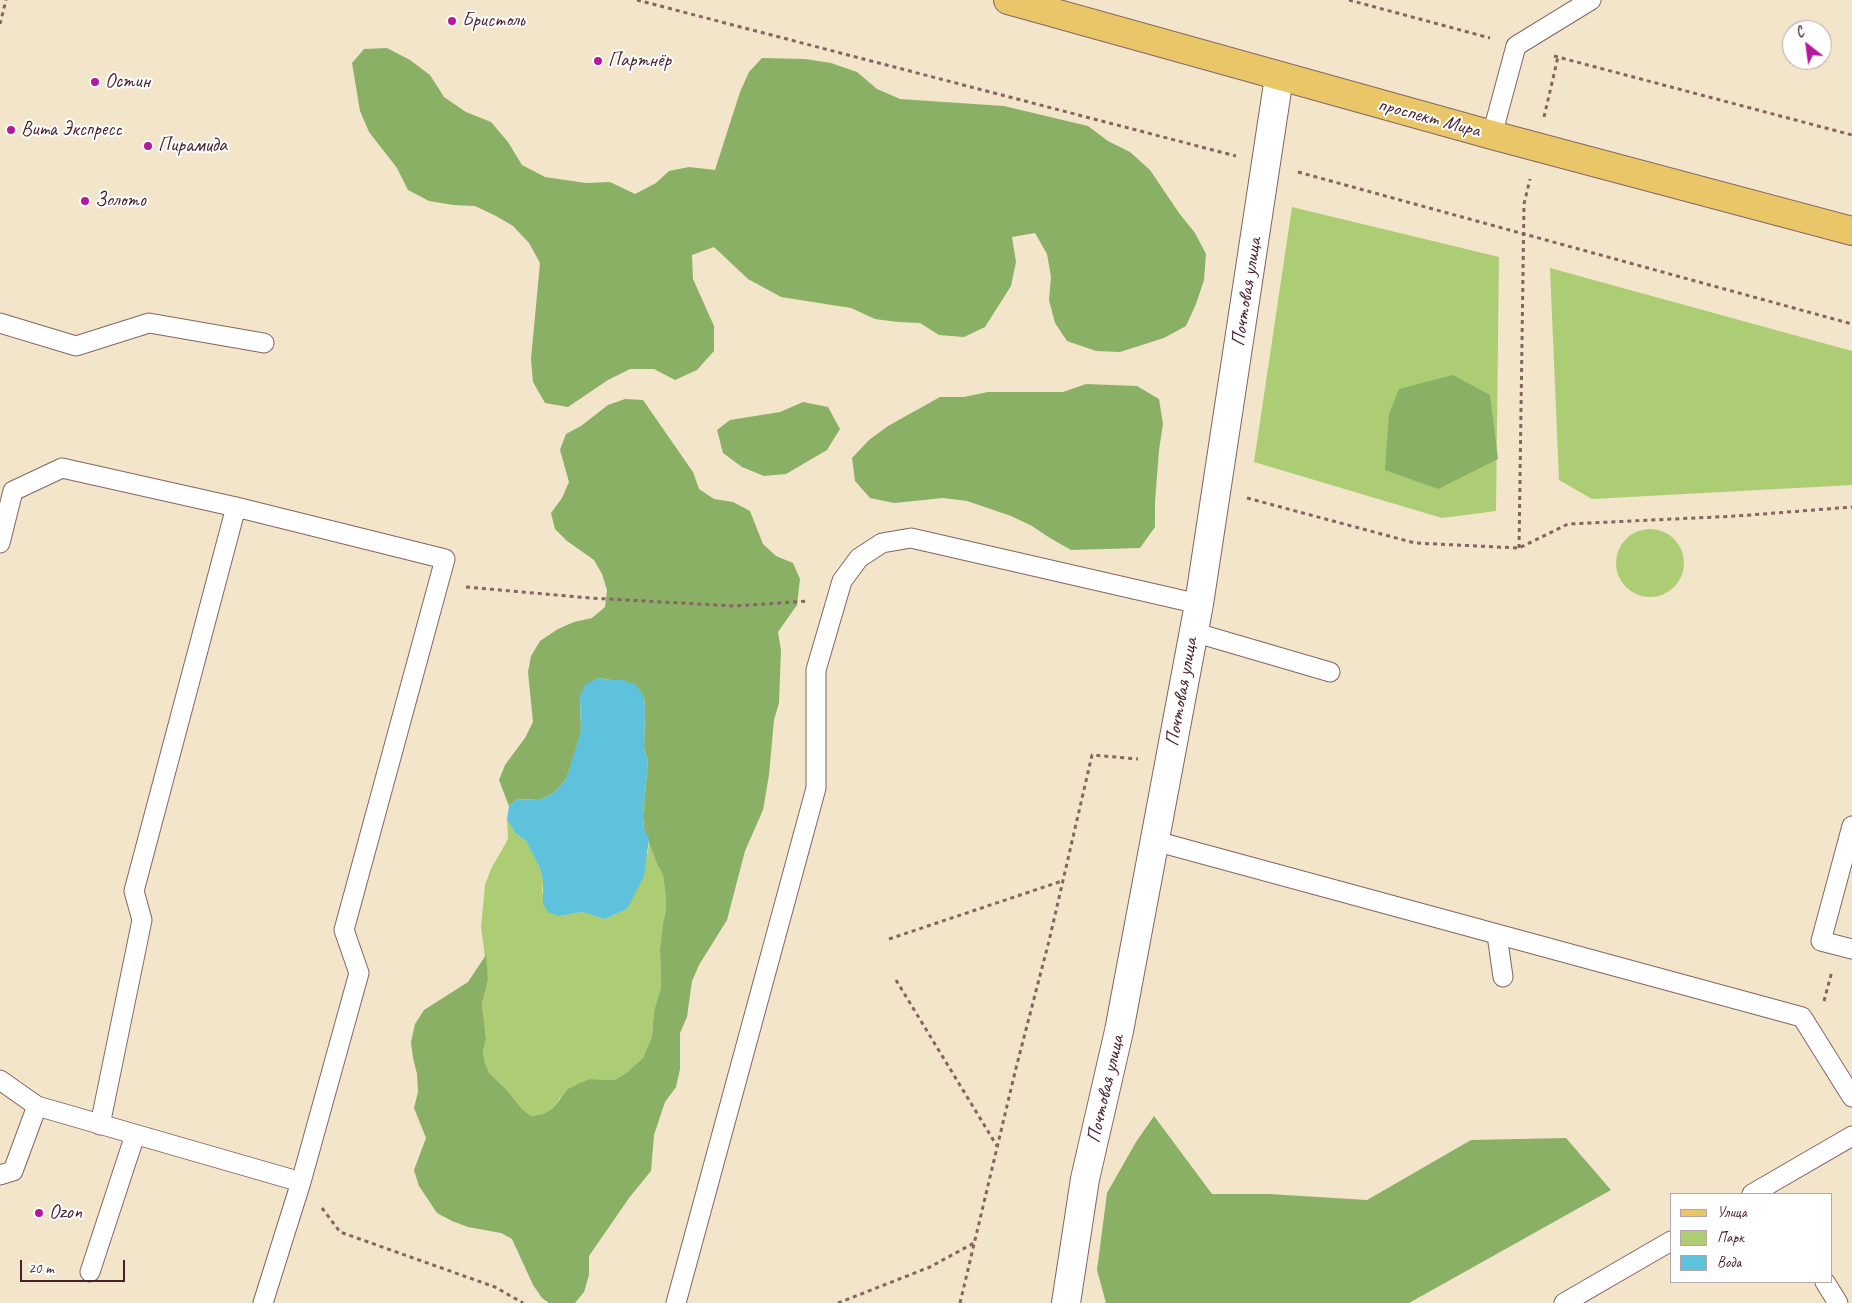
<!DOCTYPE html>
<html>
<head>
<meta charset="utf-8">
<style>
  body { margin:0 }
  #map { position:relative; width:1852px; height:1303px; overflow:hidden; background:#f3e5ca; font-family:Caveat,sans-serif }
  canvas { display:block }
  .legend { position:absolute; left:1670px; top:1193px; width:162px; height:90px; box-sizing:border-box; background:#fff; border:1px solid #b7a5aa; margin:0; padding:6px 9px; list-style:none; font-size:15px; color:#4a1f2b }
  .legend li { display:flex; align-items:center; gap:10px; height:25px }
  .legend b { width:25px; border:1px solid #b7a5aa }
  .north { position:absolute; left:1782px; top:20px; width:50px; height:50px; box-sizing:border-box; background:#fff; border:1px solid #b7a5aa; border-radius:50%; rotate:330deg; font-size:14px; font-weight:700; line-height:20px; text-align:center; color:#4a1f2b }
  .north::after { content:''; display:block; margin:auto; width:18px; height:22px; background:#b5179e; clip-path:polygon(50% 0,100% 100%,50% 72%,0 100%) }
  .scale { position:absolute; left:20px; top:1260px; width:105px; height:22px; box-sizing:border-box; border:2px solid #4a1f2b; border-top:0; padding-left:6px; font-size:15px; line-height:18px; white-space:nowrap; color:#4a1f2b; -webkit-text-stroke:4px #fff; paint-order:stroke }
</style>
</head>
<body>
<div id="map">
<canvas width="1852" height="1303"></canvas>
<ul class="legend">
<li><b style="height:6px;background:#e9c769"></b>Улица</li>
<li><b style="height:14px;background:#adcd74"></b>Парк</li>
<li><b style="height:14px;background:#5fc2dd"></b>Вода</li>
</ul>
<div class="north">С</div>
<div class="scale">20 m</div>
</div>
<script>
const ctx = document.querySelector('canvas').getContext('2d');
ctx.lineJoin = 'round';
function fill(path, color) { ctx.fillStyle = color; ctx.fill(path, 'evenodd'); }
const toPath = rows => new Path2D(rows.map(r => 'M' + r).join(''));
function stroke(path, color, width, dash) { ctx.strokeStyle = color; ctx.lineWidth = width; ctx.lineCap = dash ? 'butt' : 'round'; ctx.setLineDash(dash || []); ctx.stroke(path); }
function label(font, color, halo, rows, align = 'center') {
  ctx.font = font + ' Caveat,sans-serif'; ctx.lineWidth = 4; ctx.setLineDash([]); ctx.textBaseline = 'middle'; ctx.strokeStyle = halo; ctx.fillStyle = color; for (const [text, x, y, turn = 0] of rows) {
    ctx.save(); ctx.translate(x, y); ctx.rotate((+turn || 0) * Math.PI / 180); ctx.textAlign = isNaN(turn) ? turn : align; if (halo) ctx.strokeText(text, 0, 0); ctx.fillText(text, 0, 0); ctx.restore();
  }
}
fill(toPath([
  [1292,207,1499,257,1496,511,1442,518,1254,462],
  [1550,268,1852,351,1852,485,1592,499,1559,480],
  '1616 563a34 34 0 1 1 68 0a34 34 0 1 1-68 0Z',
  [507,819,515,833,526,841,533,853,540,868,543,881,542,892,560,916,582,912,605,919,627,909,648,852,649,839,657,864,663,875,666,898,666,910,663,923,660,948,661,987,654,1011,652,1036,643,1058,625,1074,614,1080,591,1079,560,1098,553,1108,543,1114,531,1116,522,1109,507,1090,489,1073,485,1063,483,1051,486,1039,482,1004,488,980,481,927,485,885,491,869,508,839]
]), '#adcd74');
fill(toPath([
  [387,48,410,60,430,75,444,97,466,112,491,122,508,142,522,165,545,177,586,183,610,182,635,194,656,183,669,171,689,167,715,170,740,92,749,72,762,58,805,59,831,63,857,72,877,89,900,99,1004,106,1088,126,1108,141,1130,152,1150,170,1179,213,1195,233,1206,254,1204,280,1196,304,1186,326,1164,338,1120,352,1096,351,1067,341,1055,323,1049,300,1051,277,1047,254,1035,233,1012,237,1016,262,1011,286,985,327,964,337,939,335,920,323,898,322,875,319,851,308,781,297,748,279,714,247,692,255,693,279,714,326,714,351,697,370,675,380,654,369,630,369,608,380,568,407,545,403,533,382,531,359,540,263,529,243,513,226,496,216,475,206,453,205,429,201,408,190,397,168,369,132,360,111,352,63,364,49],
  [1453,375,1490,395,1498,459,1438,489,1385,470,1389,414,1399,389],
  [1086,384,1137,386,1159,399,1163,424,1159,450,1155,502,1155,527,1140,548,1071,550,1050,538,1032,526,1011,516,967,501,943,498,894,503,870,498,855,481,852,458,869,440,888,426,940,397,964,397,988,392,1063,392],
  [625,399,643,400,693,472,699,489,714,499,733,502,750,511,763,544,776,556,793,563,800,579,797,605,778,632,781,650,779,703,774,720,769,775,763,810,745,851,727,920,699,965,692,981,687,1017,680,1033,680,1069,676,1087,665,1102,654,1135,651,1171,629,1198,589,1256,589,1275,584,1292,575,1303,549,1303,542,1298,533,1285,512,1239,501,1233,468,1227,452,1221,437,1213,419,1186,414,1170,426,1138,414,1108,418,1092,417,1074,413,1058,411,1042,415,1024,424,1010,468,982,486,955,488,980,482,1004,486,1039,483,1051,485,1063,489,1073,507,1090,522,1109,531,1116,543,1114,553,1108,568,1089,580,1083,591,1079,614,1080,625,1074,643,1058,652,1036,654,1011,661,987,660,948,663,923,666,910,666,898,663,875,657,864,644,828,643,816,648,761,644,748,645,709,644,696,623,680,611,680,598,678,580,695,581,731,578,743,567,777,560,787,550,795,539,800,517,799,509,806,499,780,505,765,525,738,533,722,528,672,531,656,540,641,558,629,574,622,592,618,605,607,607,590,602,574,594,560,567,541,555,529,551,513,562,498,569,482,560,450,566,434,581,426,608,405],
  [803,402,828,407,840,429,827,450,786,474,764,476,742,467,723,453,717,430,730,420,780,412],
  [1154,1116,1212,1194,1269,1194,1367,1200,1471,1140,1566,1138,1611,1190,1409,1303,1106,1303,1097,1270,1107,1193,1136,1142]
]), '#8ab066');
fill(toPath([
  [598,678,611,680,623,680,636,685,644,696,645,709,644,748,648,761,643,816,644,828,649,839,644,876,627,909,605,919,582,912,560,916,549,913,543,904,543,881,540,868,526,841,515,833,507,819,509,806,517,799,539,800,550,795,560,787,567,777,581,731,580,695,586,684]
]), '#5fc2dd');
const service = toPath([
  [1492,135,1516,46,1591,0],
  [0,323,76,346,149,323,264,343],
  [0,543,13,491,62,468,236,507,134,891,142,920,100,1125],
  [1193,632,1330,672],
  [1852,826,1821,941,1852,949],
  [1155,841,1802,1017,1852,1097],
  [1497,935,1503,977],
  [0,1080,37,1106,301,1182,359,973,344,930,445,559,236,507],
  [0,1175,13,1171,37,1106],
  [1752,1194,1852,1136],
  [90,1272,135,1135],
  [1825,1282,1838,1303],
  [263,1303,301,1182],
  [676,1303,816,788,816,670,842,581,859,558,882,543,911,538,1199,604],
  [1564,1303,1671,1241]
]);
const minor = toPath([
  [1066,1303,1085,1179,1119,1031,1199,604,1279,77]
]);
const primary = toPath([
  [1008,0,1492,135,1852,231]
]);
stroke(service, '#856463', 21);
stroke(minor, '#856463', 30);
stroke(primary, '#856463', 30);
stroke(toPath([
  [637,0,1236,156],
  [1349,0,1490,38],
  [0,24,6,0],
  [1554,56,1852,135],
  [1544,117,1558,57],
  [1298,172,1852,324],
  [1247,498,1415,543,1519,548,1568,524,1737,516,1852,507],
  [1519,548,1524,204,1530,179],
  [466,587,590,598,735,606,809,601],
  [889,939,1062,881],
  [896,980,997,1146],
  [1824,1001,1832,971],
  [322,1208,340,1232,495,1287,523,1303],
  [838,1303,930,1267,974,1243],
  [960,1303,1016,1068,1049,941,1092,755,1138,759]
]), '#856463', 3, [4, 4]);
stroke(service, '#fff', 19);
stroke(minor, '#fff', 28);
stroke(primary, '#e9c769', 28);
for (const [x, y, r, color] of [
  [452,21,5,"#b5179e"],
  [598,61,5,"#b5179e"],
  [95,82,5,"#b5179e"],
  [11,130,5,"#b5179e"],
  [148,146,5,"#b5179e"],
  [85,201,5,"#b5179e"],
  [39,1213,5,"#b5179e"]
]) { const dot = new Path2D(); dot.arc(x, y, r, 0, 2 * Math.PI); ctx.fillStyle = color; ctx.fill(dot); stroke(dot, '#fff', 2); }
label('20px', '#4a1f2b', '#fff', [
  ["Бристоль",462,21],
  ["Партнёр",608,61],
  ["Остин",105,82],
  ["Вита Экспресс",21,130],
  ["Пирамида",158,146],
  ["Золото",95,201],
  ["Ozon",49,1213]
], 'left');
label('20px', '#4a1f2b', '#fff', [
  ["проспект Мира",1429,118,15],
  ["Почтовая улица",1247,292,-81],
  ["Почтовая улица",1182,692,-80],
  ["Почтовая улица",1106,1089,-77]
]);
</script>
</body>
</html>
